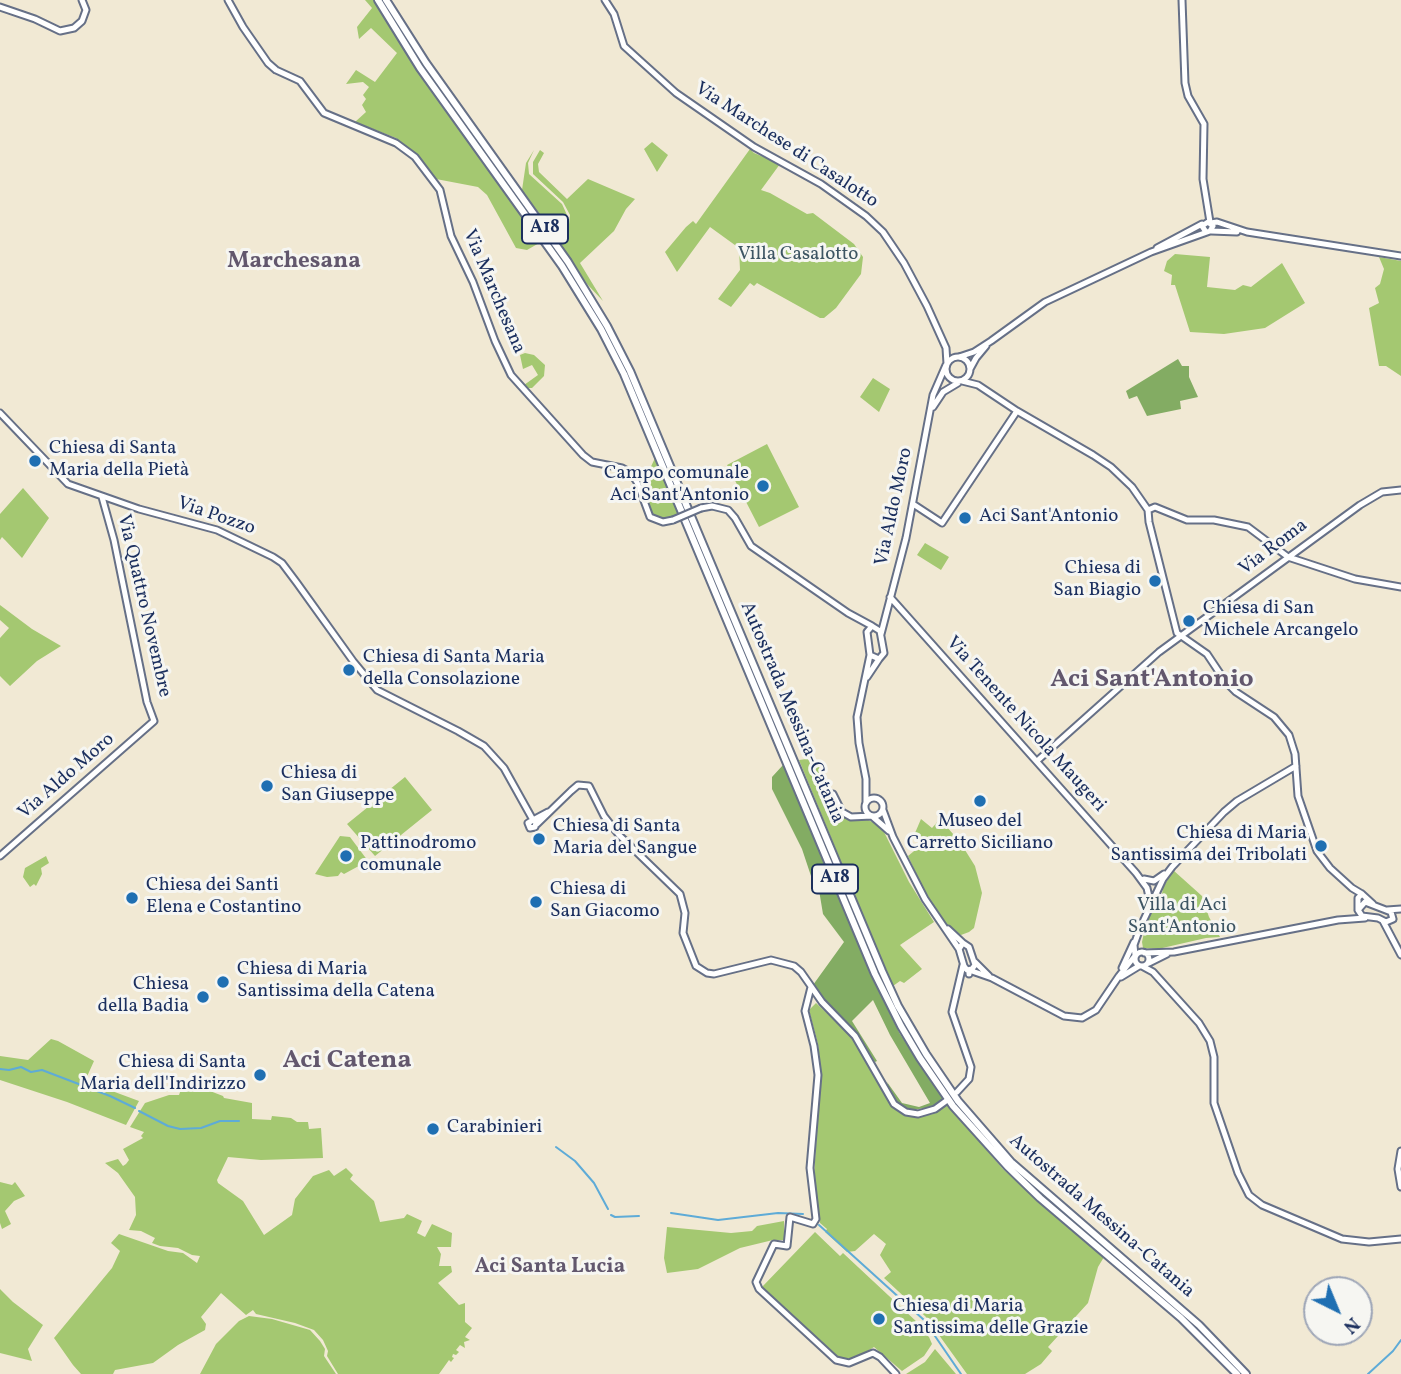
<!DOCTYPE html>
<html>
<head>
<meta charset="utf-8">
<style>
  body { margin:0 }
  #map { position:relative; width:1401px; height:1374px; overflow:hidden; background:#f1e9d4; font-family:Vollkorn,serif }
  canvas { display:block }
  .north { position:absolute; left:1303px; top:1276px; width:70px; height:70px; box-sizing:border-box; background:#f6f6f2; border:2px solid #9ea6b7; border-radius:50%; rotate:137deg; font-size:19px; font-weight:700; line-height:28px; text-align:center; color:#1b2f5e }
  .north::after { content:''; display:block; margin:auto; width:24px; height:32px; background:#1f6fb2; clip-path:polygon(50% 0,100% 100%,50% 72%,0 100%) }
</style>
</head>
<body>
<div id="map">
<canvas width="1401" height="1374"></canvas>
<div class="north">N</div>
</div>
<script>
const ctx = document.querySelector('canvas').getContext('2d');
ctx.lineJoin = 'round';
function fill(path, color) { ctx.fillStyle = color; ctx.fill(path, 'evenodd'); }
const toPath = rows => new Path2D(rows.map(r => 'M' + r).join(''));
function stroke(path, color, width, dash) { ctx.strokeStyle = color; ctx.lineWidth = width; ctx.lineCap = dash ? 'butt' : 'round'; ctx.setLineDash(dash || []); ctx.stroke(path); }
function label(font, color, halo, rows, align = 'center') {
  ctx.font = font + ' Vollkorn,serif'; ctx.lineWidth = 6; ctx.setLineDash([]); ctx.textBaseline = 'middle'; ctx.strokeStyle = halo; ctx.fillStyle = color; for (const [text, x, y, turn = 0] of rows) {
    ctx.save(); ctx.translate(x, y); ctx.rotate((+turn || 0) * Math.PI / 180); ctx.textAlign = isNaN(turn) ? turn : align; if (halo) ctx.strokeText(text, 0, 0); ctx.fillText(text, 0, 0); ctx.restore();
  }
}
fill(toPath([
  [365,0,373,0,424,81,541,242,527,250,516,248,487,195,478,187,436,179,411,150,396,138,355,122,366,112,362,105,366,99,363,95,369,87,363,82,346,84,356,70,375,82,397,53,371,28,359,39,357,27,372,8],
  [652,142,668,155,657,172,644,149],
  [750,149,754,153,780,164,761,190,770,193,807,214,813,213,854,244,863,257,861,274,836,308,824,318,820,318,757,283,754,286,750,283,731,307,718,299,740,270,739,248,710,227,677,272,665,252,686,227,693,221,696,224],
  [534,150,528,163,529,174,562,204,567,215,566,223,553,233,522,190,526,163],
  [540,150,544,153,538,164,539,172,567,199,588,179,635,199,626,209,614,231,580,263,603,301,587,284,555,237,569,224,570,215,563,202,533,174,533,162],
  [1175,254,1210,257,1207,287,1235,290,1243,285,1251,287,1282,263,1305,303,1265,328,1224,334,1190,332,1175,285,1171,285,1172,275,1164,271,1167,261],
  [1379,257,1401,261,1401,376,1386,366,1379,366,1369,308,1379,303,1375,288,1380,284,1384,269],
  [525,353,534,355,545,365,544,376,532,388,527,388,524,385,538,375,532,365,523,369,520,355],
  [873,378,890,389,879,412,860,397],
  [767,444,799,507,759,527,727,465],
  [655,458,679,515,664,520,652,516,636,476,647,475],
  [23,488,49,518,22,558,5,540,2,537,0,540,0,514],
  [925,543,949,557,941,570,917,555],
  [0,605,32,629,61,646,37,661,10,686,0,676,0,638,9,628,0,620],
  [807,759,819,767,837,807,849,819,868,820,881,826,909,882,934,922,900,945,922,969,904,983,900,981,893,986,885,969,799,760],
  [405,777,432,810,375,856,347,824],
  [921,819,932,828,940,819,960,842,975,866,982,893,974,928,969,932,961,935,955,933,943,920,924,890,908,856,919,847,922,840,915,833],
  [340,836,350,837,368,861,344,874,341,872,338,876,327,877,315,874],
  [46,856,49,863,41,868,42,874,36,886,34,884,30,887,23,877,25,868],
  [1173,870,1202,896,1209,917,1220,937,1206,938,1158,949,1143,948,1142,942,1145,928,1155,903,1161,900,1163,888],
  [816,1003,852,1037,892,1105,909,1116,918,1117,933,1114,947,1104,1003,1169,1104,1257,1098,1267,1088,1303,1048,1347,1052,1351,1041,1364,1025,1374,967,1374,926,1317,884,1278,891,1272,880,1255,886,1244,874,1234,855,1251,847,1252,825,1232,827,1229,820,1223,814,1175,821,1072,818,1044,809,1010],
  [51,1039,58,1041,94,1061,85,1081,139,1101,126,1125,67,1102,0,1080,0,1056,28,1060],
  [184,1081,223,1096,224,1098,252,1103,252,1119,271,1120,272,1116,291,1118,297,1122,308,1122,309,1129,321,1128,323,1158,261,1160,228,1157,217,1180,218,1183,243,1201,264,1235,292,1215,295,1199,313,1176,329,1170,334,1176,346,1168,353,1175,350,1179,374,1201,380,1222,404,1218,407,1214,422,1221,417,1233,425,1237,432,1224,452,1233,451,1247,437,1247,441,1254,439,1266,451,1266,452,1272,438,1283,459,1305,465,1303,465,1322,472,1328,465,1337,470,1340,464,1342,465,1348,460,1345,456,1350,459,1352,456,1355,453,1354,452,1357,454,1358,451,1362,449,1360,439,1374,338,1374,327,1356,328,1351,323,1340,314,1330,295,1323,256,1314,253,1310,246,1315,221,1293,201,1317,206,1324,205,1330,178,1345,153,1363,115,1370,113,1374,81,1374,73,1365,54,1338,112,1268,120,1251,111,1243,119,1234,168,1251,183,1253,197,1263,200,1256,192,1255,178,1248,160,1246,152,1243,155,1238,141,1231,129,1230,136,1215,135,1197,118,1173,105,1163,118,1159,123,1166,126,1164,129,1160,123,1149,143,1138,141,1136,144,1132,130,1127,145,1103,169,1095,179,1095],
  [0,1182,12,1185,15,1182,25,1196,14,1201,5,1211,11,1224,2,1229,0,1223],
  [784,1221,784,1240,773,1240,740,1248,698,1269,667,1273,664,1258,667,1227,731,1233,752,1231,757,1226],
  [815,1232,840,1256,843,1253,918,1323,916,1325,929,1337,932,1344,924,1356,902,1371,874,1347,856,1358,842,1359,837,1357,762,1287],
  [0,1289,13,1302,43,1325,28,1349,32,1361,0,1353],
  [249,1316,272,1319,310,1330,320,1341,325,1349,324,1356,336,1374,200,1374,216,1344,239,1321],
  [935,1349,956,1374,906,1374,925,1362]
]), '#a4c871');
fill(toPath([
  [1178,359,1182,366,1189,366,1189,377,1198,397,1180,401,1181,409,1147,416,1137,396,1129,399,1126,391],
  [783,765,881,995,900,1034,944,1100,934,1107,911,1110,896,1102,891,1095,887,1082,902,1103,919,1107,930,1103,890,1035,873,1000,852,1021,877,1061,875,1062,815,989,813,985,844,942,823,914,819,890,812,879,802,849,772,789,772,777]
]), '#83ac63');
stroke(toPath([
  [0,1069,9,1070,21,1067,31,1072,42,1070,110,1096,135,1108],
  [139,1111,168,1126,180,1129,201,1128,220,1121,239,1121],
  [556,1147,575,1161,594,1183,608,1209],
  [671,1213,718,1220,778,1213,803,1214],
  [611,1215,615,1217,639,1216],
  [819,1225,924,1320,961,1374],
  [1368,1374,1393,1351,1401,1340]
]), '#5eabd7', 2);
const secondary = toPath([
  [228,0,243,27,268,63,276,70,300,81,324,113,396,143,415,157,440,190,451,236,473,282,495,341,511,375,583,455,592,462,622,468,631,473,637,482,650,517,663,522,673,520],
  [605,0,614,14,624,46,676,93,754,147,821,184,866,216,883,232,904,263,927,306,946,348,947,364],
  [1182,0,1185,83,1188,96,1204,124,1203,179,1210,222],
  [0,7,35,19,60,31,74,28,82,21,86,10,82,0],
  [1211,223,1217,222,1247,232,1401,256],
  [1211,231,1237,232],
  [1157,248,1202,224],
  '946 369a12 12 0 1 1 24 0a12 12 0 1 1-24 0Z',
  [959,357,974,352,991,341,1045,302,1151,252,1210,231,1213,226,1208,222,1202,226,1206,232],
  [970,369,976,358,986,346],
  [962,381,978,385,1017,411,1093,455,1111,467,1132,487,1148,510,1149,522,1177,633,1207,654,1225,681,1236,692,1274,717,1289,735,1295,754,1298,796,1317,851,1330,868,1352,888,1362,894],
  [933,407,943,392,958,383],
  [0,413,68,484,139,509,217,530,273,557,282,563,297,583,353,661,377,690,458,731,484,746,504,768,533,820,548,812],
  [913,504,942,523,1017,411],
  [701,508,712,506,728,510,735,518,751,546,848,613,872,626],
  [1148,510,1155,507,1187,520,1214,520,1248,527,1288,557,1355,579,1401,587],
  [890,597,1136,873,1147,888,1151,906],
  [872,626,880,631,884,653,879,659,870,655,867,632,872,626],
  [881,634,906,538,933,395,946,365],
  [867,677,879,659],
  [1037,761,1159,652,1360,505,1382,492,1401,490],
  [833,794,842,812,851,817],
  '865 807a9 9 0 1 1 18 0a9 9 0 1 1-18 0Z',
  [866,803,866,779,859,743,857,717,870,655],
  [883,810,893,837,925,899,959,949,964,966,967,970,972,969,975,965,969,947,963,943,959,949],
  [851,817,872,816],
  [873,817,889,831],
  [533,820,528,823,530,828,535,827,536,822],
  [537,824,571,791,578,785,589,786,604,816,619,835,680,894,685,913,683,933,696,966,707,973,714,974,771,960,794,966,801,972,822,1002,855,1036,894,1104,906,1112,918,1114,935,1109,946,1101],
  [0,856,154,721,147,702,114,540,102,497],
  [1144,879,1154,881,1164,874],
  [1365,902,1391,912,1393,919,1386,922,1378,918,1362,916,1358,910,1365,902],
  [1358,909,1358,898,1362,894,1373,904],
  [1387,910,1401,909],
  [1383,921,1401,955],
  [948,929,963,943],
  '1135 959a7 7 0 1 1 14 0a7 7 0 1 1-14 0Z',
  [1144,953,1174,952,1338,920,1365,918],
  [1135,955,1134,945,1140,928,1163,879,1172,867,1224,812,1237,801,1296,766],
  [975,962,989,976],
  [1149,963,1167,954],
  [1142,966,1153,972,1199,1023,1210,1041,1214,1057,1214,1103,1238,1173,1249,1195,1262,1205,1342,1239,1369,1242,1401,1239],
  [1122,968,1134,942],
  [969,974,969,970,992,978,1064,1016,1082,1018,1096,1010,1119,976,1134,957],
  [1121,977,1139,966],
  [811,987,805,1011,814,1046,818,1075,810,1168,816,1219,813,1224,790,1217,787,1246,774,1244,756,1282,759,1289,836,1360,849,1363,873,1353,880,1357,896,1374],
  [957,1092,969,1079,971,1067,952,1012,963,965],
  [1401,1151,1398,1169,1401,1187]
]);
const highway = toPath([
  [378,0,420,68,562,266,601,329,624,374,875,974,901,1026,920,1058,953,1106,1007,1166,1040,1198,1181,1318,1237,1374],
  [386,0,426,63,568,262,607,326,630,371,882,971,898,1006,926,1054,958,1101,1011,1162,1199,1325,1246,1374]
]);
stroke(secondary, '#667087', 9);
stroke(highway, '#667087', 10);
stroke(secondary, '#fff', 5);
stroke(highway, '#fff', 6);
const secondaryBridge = toPath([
  [673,520,701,508]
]);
stroke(secondaryBridge, '#667087', 9, []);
stroke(secondaryBridge, '#fff', 5);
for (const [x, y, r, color] of [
  [35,461,7,"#1f6fb2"],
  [763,486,7,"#1f6fb2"],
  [965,518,7,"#1f6fb2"],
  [1155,581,7,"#1f6fb2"],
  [1189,621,7,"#1f6fb2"],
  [349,670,7,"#1f6fb2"],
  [267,786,7,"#1f6fb2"],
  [980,801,7,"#1f6fb2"],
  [539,839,7,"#1f6fb2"],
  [1321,846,7,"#1f6fb2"],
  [346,856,7,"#1f6fb2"],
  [132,898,7,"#1f6fb2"],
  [536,902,7,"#1f6fb2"],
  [223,982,7,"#1f6fb2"],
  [203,997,7,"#1f6fb2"],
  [260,1075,7,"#1f6fb2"],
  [433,1129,7,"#1f6fb2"],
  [879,1319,7,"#1f6fb2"]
]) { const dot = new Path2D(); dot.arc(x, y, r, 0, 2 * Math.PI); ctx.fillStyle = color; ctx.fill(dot); stroke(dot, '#f6f6f2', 2.5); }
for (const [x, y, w] of [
  [545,229,46],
  [835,879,46]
]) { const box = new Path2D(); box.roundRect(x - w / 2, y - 14.5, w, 29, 5); ctx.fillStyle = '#f6f6f2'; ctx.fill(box); stroke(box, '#1b2f5e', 2); }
label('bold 18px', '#1b2f5e', null, [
  ["A18",545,229],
  ["A18",835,879]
]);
label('19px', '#1b2f5e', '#f6f6f2', [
  ["Via Marchese di Casalotto",786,146,33],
  ["Via Marchesana",493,292,67],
  ["Via Aldo Moro",895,507,-78],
  ["Via Pozzo",216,517,19],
  ["Via Roma",1274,548,-37],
  ["Via Quattro Novembre",143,606,77],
  ["Autostrada Messina-Catania",791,713,67],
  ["Via Tenente Nicola Maugeri",1025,725,48],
  ["Via Aldo Moro",67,777,-41],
  ["Autostrada Messina-Catania",1101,1217,41]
]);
label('19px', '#3d5563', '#f6f6f2', [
  ["Villa Casalotto",798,256],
  ["Villa di Aci",1182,907],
  ["Sant'Antonio",1182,929]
]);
label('19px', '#1b2f5e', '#f6f6f2', [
  ["Chiesa di Santa",49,450],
  ["Maria della Pietà",49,472],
  ["Campo comunale",749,475,"right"],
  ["Aci Sant'Antonio",749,497,"right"],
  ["Aci Sant'Antonio",979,518],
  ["Chiesa di",1141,570,"right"],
  ["San Biagio",1141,592,"right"],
  ["Chiesa di San",1203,610],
  ["Michele Arcangelo",1203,632],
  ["Chiesa di Santa Maria",363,659],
  ["della Consolazione",363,681],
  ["Chiesa di",281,775],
  ["San Giuseppe",281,797],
  ["Museo del",980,823,"center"],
  ["Carretto Siciliano",980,845,"center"],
  ["Chiesa di Santa",553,828],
  ["Maria del Sangue",553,850],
  ["Chiesa di Maria",1307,835,"right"],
  ["Santissima dei Tribolati",1307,857,"right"],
  ["Pattinodromo",360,845],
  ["comunale",360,867],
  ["Chiesa dei Santi",146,887],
  ["Elena e Costantino",146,909],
  ["Chiesa di",550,891],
  ["San Giacomo",550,913],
  ["Chiesa di Maria",237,971],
  ["Santissima della Catena",237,993],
  ["Chiesa",189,986,"right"],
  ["della Badia",189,1008,"right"],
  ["Chiesa di Santa",246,1064,"right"],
  ["Maria dell'Indirizzo",246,1086,"right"],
  ["Carabinieri",447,1129],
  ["Chiesa di Maria",893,1308],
  ["Santissima delle Grazie",893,1330]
], 'left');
label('bold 21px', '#62576d', '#f6f6f2', [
  ["Aci Santa Lucia",550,1268]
]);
label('bold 23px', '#62576d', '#f6f6f2', [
  ["Marchesana",294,263]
]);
label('bold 26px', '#62576d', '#f6f6f2', [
  ["Aci Sant'Antonio",1152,681],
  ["Aci Catena",347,1062]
]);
</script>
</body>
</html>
